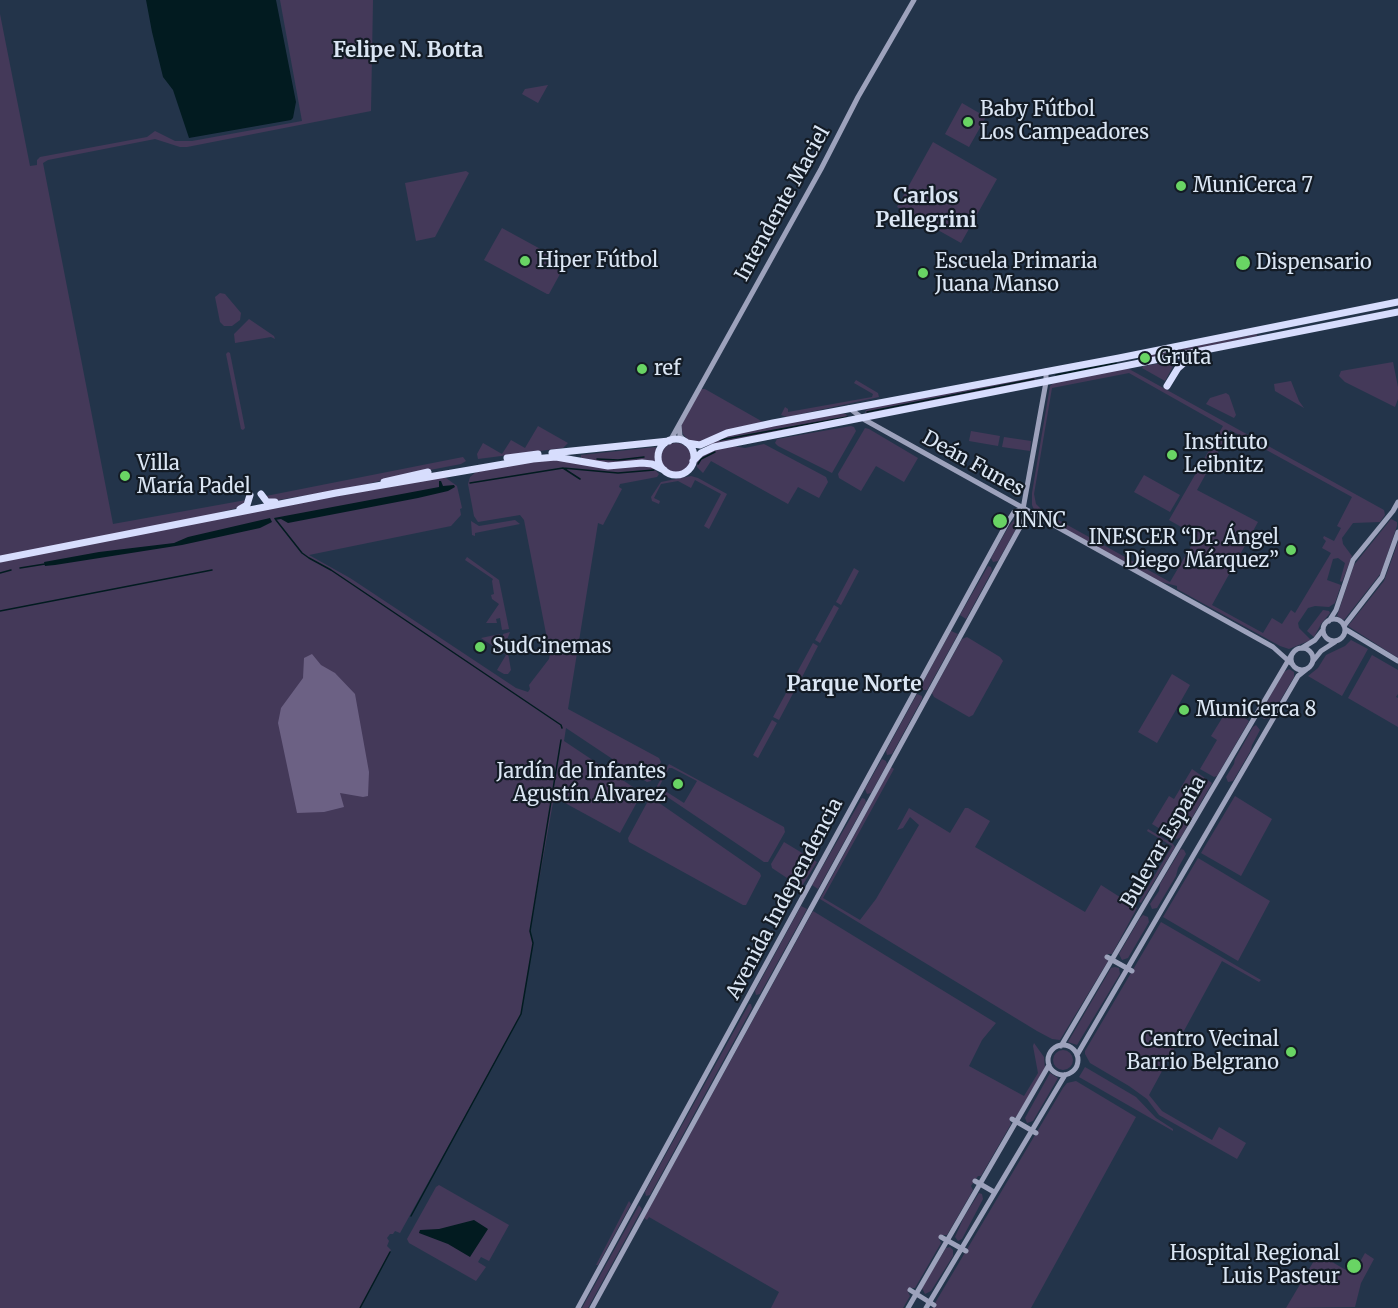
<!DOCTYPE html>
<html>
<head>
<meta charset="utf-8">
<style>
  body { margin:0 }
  canvas { display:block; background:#23344a }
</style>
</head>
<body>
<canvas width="1398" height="1308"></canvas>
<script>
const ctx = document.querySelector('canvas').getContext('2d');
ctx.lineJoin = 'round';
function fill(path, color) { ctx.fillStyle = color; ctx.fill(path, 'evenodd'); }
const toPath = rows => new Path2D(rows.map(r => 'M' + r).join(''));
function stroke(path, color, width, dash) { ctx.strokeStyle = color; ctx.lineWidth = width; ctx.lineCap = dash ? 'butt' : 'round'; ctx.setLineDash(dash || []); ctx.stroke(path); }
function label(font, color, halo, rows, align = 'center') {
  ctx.font = font + ' Merriweather,serif'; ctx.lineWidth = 4.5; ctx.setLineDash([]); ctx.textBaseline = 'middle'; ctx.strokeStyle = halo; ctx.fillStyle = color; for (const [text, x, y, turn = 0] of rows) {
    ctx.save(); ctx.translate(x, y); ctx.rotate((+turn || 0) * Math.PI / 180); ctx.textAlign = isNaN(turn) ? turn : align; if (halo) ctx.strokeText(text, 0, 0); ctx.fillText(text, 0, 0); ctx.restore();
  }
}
fill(toPath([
  [280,0,373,0,371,111,187,147,180,147,155,139,48,160,43,163,113,524,246,500,246,503,237,508,202,517,0,557,0,14,30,166,37,165,37,160,40,157,147,137,155,131,175,141,192,141,302,121],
  [548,85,538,103,522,94,525,89],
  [962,103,986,117,969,147,945,134],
  [933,142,997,179,961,243,897,207],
  [466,171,469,173,435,237,416,241,405,183],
  [502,228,566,263,549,294,547,294,484,260],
  [220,293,225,294,241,313,240,320,232,326,224,326,220,322,215,297],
  [249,319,274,336,275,339,271,337,235,343,234,334],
  [1257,334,1257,336,1141,360,1140,359,1140,357],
  [228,352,230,353,245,428,243,430,241,429,226,354],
  [1176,361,1165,381,1142,368,1143,366],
  [1393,362,1398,387,1398,399,1395,407,1345,382,1339,376,1341,371],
  [1125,369,1129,369,1384,510,1385,515,1380,522,1353,523,1342,538,1343,544,1352,556,1342,582,1340,581,1345,563,1338,558,1333,559,1327,580,1341,585,1335,603,1329,607,1315,606,1308,608,1298,623,1299,628,1311,640,1289,649,1280,646,1177,589,1177,586,1157,581,1035,512,1032,505,1032,493,1050,386,1053,383],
  [1129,373,1223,426,1169,520,1197,536,1170,582,1044,512,1036,504,1034,494,1052,388],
  [1230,430,1352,497,1337,526,1341,528,1334,541,1324,536,1323,538,1326,541,1322,548,1331,553,1295,613,1291,610,1282,624,1272,618,1263,633,1212,605,1258,522,1197,490],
  [1035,376,1036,381,865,413,866,410,884,404],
  [856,380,878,393,879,397,787,417,781,415,785,407,788,409,788,412,872,397,873,394,854,383],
  [1291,381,1299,401,1304,408,1275,391,1274,384],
  [701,389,705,389,763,422,726,430,697,443,689,441,683,434,681,426],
  [1226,393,1229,395,1236,415,1234,418,1206,404,1210,398],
  [837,413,846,414,848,418,702,447,722,436],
  [538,426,568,443,563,448,478,459,477,454,483,443,502,454,511,440,525,448],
  [851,426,854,427,856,431,832,473,778,446,775,443,777,439],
  [865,428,869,429,918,458,904,482,876,466,861,491,839,478,838,474],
  [971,431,1000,436,998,446,969,441],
  [1004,437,1031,441,1030,451,1002,447],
  '661 458a15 15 0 1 1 30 0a15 15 0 1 1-30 0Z',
  [764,444,826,477,828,482,819,498,798,487,788,504,711,461,703,473,697,467,697,460,701,455,711,451,733,446,745,448],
  [656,447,656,463,611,464,581,458,581,455],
  [463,457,466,461,461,464,399,476,356,487,272,501,266,496],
  [543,459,644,466,652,467,659,474,657,477,620,484,619,487,622,489,603,525,598,523,568,709,659,758,661,762,651,781,647,782,566,728,564,741,642,793,620,833,554,797,530,931,533,943,521,1015,400,1233,395,1231,393,1234,390,1234,387,1238,389,1241,387,1246,391,1250,360,1308,0,1308,0,561,272,508,440,477,446,478,457,486,462,508,460,509,461,515,451,526,309,555,350,578,516,688,528,692,530,689,529,685,549,659,550,654,524,520,520,515,478,522,474,516,468,484,470,477,476,472],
  [1144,475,1180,495,1170,512,1134,492],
  [691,476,698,478,727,494,709,529,704,526,721,494,695,480,691,488,678,481,661,484,654,498,660,501,659,504,652,501,651,497,661,482],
  [1019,514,1022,518,998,561,993,562,991,558,1009,526],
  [1391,519,1397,522,1397,526,1381,573,1344,620,1337,616,1354,565],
  [515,520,520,524,475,533,475,536,472,535,471,521,479,526],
  [1398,542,1398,658,1348,626,1384,581],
  [467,557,499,580,509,629,502,630,500,618,496,619,497,623,486,623,499,604,492,599,491,595,494,594,492,581,493,579,465,560],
  [988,566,991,567,992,571,966,619,960,615],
  [854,568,859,571,841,605,836,602],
  [834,605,839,608,820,643,815,640],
  [1323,610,1329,611,1330,613,1321,624,1314,637,1307,631],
  [951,631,958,634,927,690,923,690,921,686],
  [510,632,506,642,511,670,508,674,504,674,497,670,506,655,481,638,500,634,500,637,503,636,503,634],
  [967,637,1000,657,1003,661,973,715,969,717,934,697,932,693,962,639],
  [1351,640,1368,649,1342,696,1308,676,1318,668,1326,655,1345,646],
  [813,643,818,646,800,681,794,678],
  [1372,655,1398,670,1398,694,1396,697,1398,698,1398,727,1348,698],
  [1289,669,1294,672,1294,677,1270,718,1264,719,1261,716,1261,712,1284,672],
  [1172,674,1190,685,1157,743,1138,732],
  [792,682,798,684,779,720,773,717],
  [917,694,922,696,922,699,892,754,887,755,886,751],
  [1229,707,1249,721,1217,776,1214,777,1200,769,1217,740,1211,736],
  [772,720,777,723,758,758,753,755],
  [1256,725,1260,730,1252,745,1251,750,1233,781,1228,782,1226,777,1234,764,1235,759,1253,727],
  [882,759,886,761,887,764,871,793,867,794,865,789],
  [669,764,784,827,785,832,768,862,764,862,657,790,657,786],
  [669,768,672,768,697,781,684,803,659,787],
  [891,767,894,769,823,898,860,920,876,899,919,825,910,817,903,828,897,830,909,808,950,833,965,808,968,808,990,821,975,847,1085,912,1101,885,1137,908,1112,954,1108,954,1106,958,1108,961,1060,1040,1052,1039,1037,1031,820,899],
  [1192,769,1212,783,1181,837,1177,839,1152,824,1169,796,1174,799],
  [1235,796,1272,819,1241,876,1201,853],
  [652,798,760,873,761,876,746,905,743,905,629,842,628,838,649,799],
  [862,798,865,799,866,802,818,889,812,885],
  [1148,829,1173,844,1175,847,1141,903,1139,902,1172,846,1147,831],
  [784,842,817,862,802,886,799,886,772,868,771,864],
  [1181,849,1184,850,1186,854,1178,868,1176,876,1157,908,1152,909,1150,904,1159,891,1160,884],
  [1198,858,1270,901,1238,961,1163,917],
  [801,906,807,909,760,994,756,995,755,991],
  [813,911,996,1023,982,1040,969,1066,1024,1096,1038,1073,1033,1046,1034,1043,1044,1057,1045,1068,1016,1117,1012,1117,1010,1121,1011,1124,981,1176,978,1176,971,1186,973,1190,947,1235,942,1235,939,1239,941,1243,915,1288,911,1288,908,1292,910,1296,903,1308,771,1308,779,1292,649,1217,647,1220,644,1218],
  [1143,915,1148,917,1149,922,1128,958,1122,960,1119,954,1140,918],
  [1161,922,1261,980,1259,982,1222,961,1149,1095,1162,1111,1212,1140,1219,1127,1246,1143,1237,1159,1159,1115,1147,1099,1129,1086,1090,1063,1085,1054,1085,1051],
  [1115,967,1119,968,1120,974,1077,1045,1068,1042,1111,968],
  [749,1004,751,1004,752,1008,650,1195,646,1196,645,1192],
  '1053 1060a10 10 0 1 1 20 0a10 10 0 1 1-20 0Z',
  [1085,1067,1136,1097,1156,1118,1173,1129,1173,1131,1079,1077],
  [1050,1073,1058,1078,1033,1121,1027,1123,1025,1118],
  [1076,1081,1136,1117,1031,1308,932,1308,1063,1088,1067,1083],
  [439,1185,509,1225,489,1261,481,1257,478,1262,486,1267,476,1281,409,1243,407,1239,436,1187],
  [979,1193,982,1194,983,1199,962,1239,958,1241,955,1237,964,1217],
  [629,1201,631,1204,598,1265,596,1265],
  [639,1205,642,1209,588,1308,582,1308],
  [946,1248,950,1247,953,1250,953,1256,931,1291,925,1294,922,1288],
  [1365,1253,1374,1259,1361,1283,1355,1307,1286,1308,1318,1254,1353,1274]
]), '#443959');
fill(toPath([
  [312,654,321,665,335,673,355,694,369,772,368,796,363,797,340,793,344,807,324,812,297,813,278,723,281,708,303,678,304,658]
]), '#6c6184');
fill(toPath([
  [146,0,276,0,296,102,293,118,291,120,189,138,173,90,163,77,152,32],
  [439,481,441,481,443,486,454,485,455,487,448,491,418,498,288,523,281,519,275,520,274,518,439,487],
  [270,518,272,522,260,528,182,545,55,565,45,566,44,562,99,552,174,543,188,537],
  [474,1220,488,1229,470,1257,448,1244,419,1233,420,1230,439,1229]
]), '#021b20');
stroke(toPath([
  [1056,375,1116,363],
  [867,412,1034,379],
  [720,440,847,417],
  [597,459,618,460,644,457],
  [698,464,701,459,715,452],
  [563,468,580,479],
  [470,483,563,468,618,473,654,470],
  [276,520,302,553,309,558,331,570,561,725,562,728],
  [20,568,45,564],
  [0,573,11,570],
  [0,611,212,570],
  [411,1216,521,1014,533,943,530,931,561,740],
  [360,1308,390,1252]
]), '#021b20', 1.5);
stroke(toPath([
  [849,408,865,420,1273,647,1292,664],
  [679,425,680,436,686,442],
  [670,441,821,169,858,97,914,0],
  '1323 630a11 11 0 1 1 22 0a11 11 0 1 1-22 0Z',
  [1329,621,1336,610,1353,560,1393,511,1398,502],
  [1344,626,1382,577,1398,532],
  [1345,629,1398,661],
  [1302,648,1315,640,1322,631],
  '1291 659a11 11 0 1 1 22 0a11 11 0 1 1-22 0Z',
  [1313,661,1321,651,1335,642],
  [1107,957,1132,971],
  '1048 1060a15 15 0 1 1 30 0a15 15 0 1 1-30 0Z',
  [1061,1046,1292,654],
  [1077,1055,1298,676,1308,668],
  [1012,1119,1036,1133],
  [975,1181,994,1192],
  [941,1237,966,1251],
  [910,1290,934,1305],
  [578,1308,1007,523,1014,512,1023,509],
  [592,1308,1025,518,1023,509,1046,382,1046,371],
  [908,1308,1049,1065],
  [926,1308,1065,1075]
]), '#9da2bc', 5);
stroke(toPath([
  [1167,386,1178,368,1194,354],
  '658 457a18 18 0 1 1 36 0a18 18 0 1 1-36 0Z',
  [687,443,700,445,727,433,773,423,1119,358,1398,302],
  [552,453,669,441],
  [507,458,538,454],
  [693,461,701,453,714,447,1398,312],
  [384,482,428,472],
  [261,494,267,502,275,502],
  [240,509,247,505,250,495],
  [0,559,336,493,533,459,556,457,608,466,642,463,652,464,664,470]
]), '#d7ddfd', 7);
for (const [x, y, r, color] of [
  [968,122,6,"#69d464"],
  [1181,186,6,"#69d464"],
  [525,261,6,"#69d464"],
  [1243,263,8,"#69d464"],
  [923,273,6,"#69d464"],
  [1145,358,6,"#69d464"],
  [642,369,6,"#69d464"],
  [1172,455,6,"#69d464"],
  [125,476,6,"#69d464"],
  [1000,521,8,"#69d464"],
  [1291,550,6,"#69d464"],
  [480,647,6,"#69d464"],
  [1184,710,6,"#69d464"],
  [678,784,6,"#69d464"],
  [1291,1052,6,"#69d464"],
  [1354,1266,8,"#69d464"]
]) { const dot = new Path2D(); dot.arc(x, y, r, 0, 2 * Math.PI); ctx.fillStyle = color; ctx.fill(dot); stroke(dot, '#131b25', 2); }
label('20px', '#dbe6f4', '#131b25', [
  ["Baby Fútbol",980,110],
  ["Los Campeadores",980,133],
  ["MuniCerca 7",1193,186],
  ["Hiper Fútbol",537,261],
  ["Escuela Primaria",935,262],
  ["Juana Manso",935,285],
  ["Dispensario",1256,263],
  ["Gruta",1157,358],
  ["ref",654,369],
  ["Instituto",1184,443],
  ["Leibnitz",1184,466],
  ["Villa",137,464],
  ["María Padel",137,487],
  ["INNC",1014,521],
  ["INESCER “Dr. Ángel",1279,538,"right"],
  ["Diego Márquez”",1279,561,"right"],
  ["SudCinemas",492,647],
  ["MuniCerca 8",1196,710],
  ["Jardín de Infantes",666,772,"right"],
  ["Agustín Alvarez",666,795,"right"],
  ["Centro Vecinal",1279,1040,"right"],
  ["Barrio Belgrano",1279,1063,"right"],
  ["Hospital Regional",1340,1254,"right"],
  ["Luis Pasteur",1340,1277,"right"]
], 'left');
label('20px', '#dbe6f4', '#131b25', [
  ["Intendente Maciel",783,204,-61],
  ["Deán Funes",973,464,29],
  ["Bulevar España",1164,842,-60],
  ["Avenida Independencia",785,899,-62]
]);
label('bold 21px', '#dbe6f4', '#131b25', [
  ["Felipe N. Botta",408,51],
  ["Carlos",926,197],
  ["Pellegrini",926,221],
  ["Parque Norte",854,685]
]);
</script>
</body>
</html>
